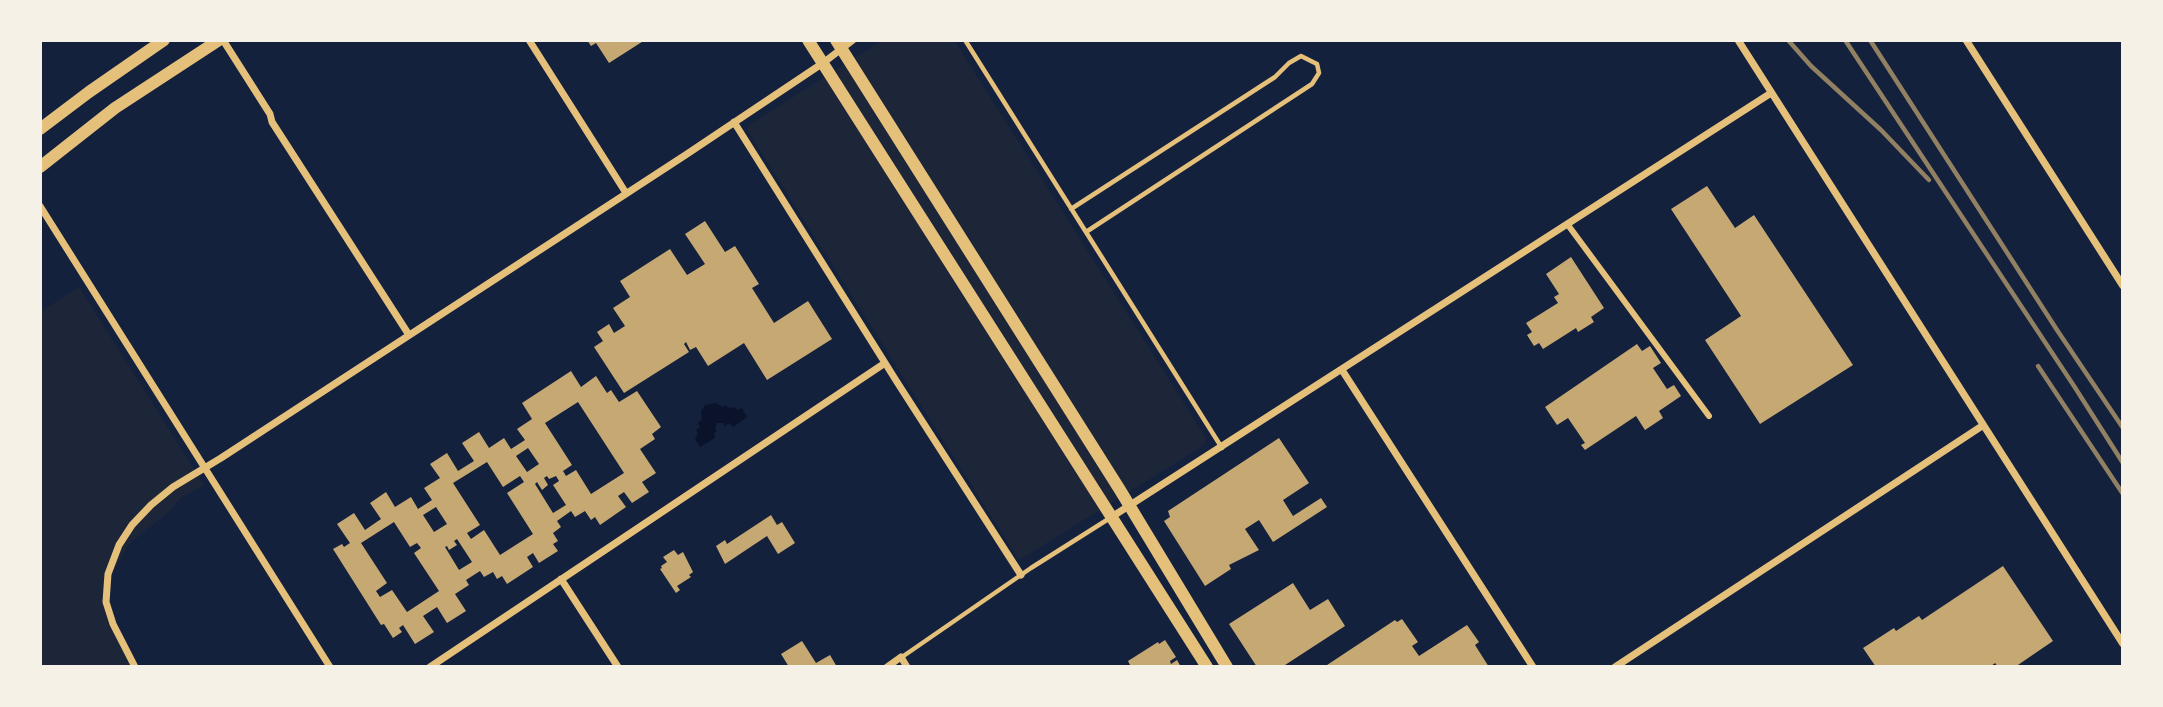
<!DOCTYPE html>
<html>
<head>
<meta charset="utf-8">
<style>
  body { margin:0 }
  #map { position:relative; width:2163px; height:707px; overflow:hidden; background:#14213d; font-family:"Sofia Sans Condensed",sans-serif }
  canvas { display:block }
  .frame { position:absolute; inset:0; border:42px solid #f6f1e7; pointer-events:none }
</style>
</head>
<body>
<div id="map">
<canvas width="2163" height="707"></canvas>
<div class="frame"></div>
</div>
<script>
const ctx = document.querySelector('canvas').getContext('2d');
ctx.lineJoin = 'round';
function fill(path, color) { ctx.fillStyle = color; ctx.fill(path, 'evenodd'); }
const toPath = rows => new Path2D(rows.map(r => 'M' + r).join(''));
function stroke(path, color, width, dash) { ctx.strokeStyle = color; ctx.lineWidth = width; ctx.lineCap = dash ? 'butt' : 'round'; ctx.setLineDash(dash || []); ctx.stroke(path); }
fill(toPath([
  [883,40,954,40,1206,438,1203,446,1021,559,1017,557,747,130,749,125],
  [79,287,204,485,179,499,171,510,129,544,119,562,108,574,113,624,135,667,40,667,40,312]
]), '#1d2539');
fill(toPath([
  [716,403,722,407,726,405,729,408,734,407,737,410,742,408,747,417,733,427,729,423,725,426,723,423,717,423,715,428,717,431,714,433,715,438,700,447,695,439,698,434,696,430,700,427,698,423,702,419,701,411,705,405]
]), '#0b132b');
fill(toPath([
  [587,40,645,40,609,63,596,43,591,46],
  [1707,186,1735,228,1754,215,1853,365,1760,424,1705,340,1741,316,1671,209],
  [705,221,725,252,735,246,759,284,752,288,774,323,808,301,832,339,767,380,744,343,708,366,696,347,690,350,686,342,684,344,689,352,624,393,594,347,603,341,597,332,609,324,614,333,625,326,613,308,630,297,620,281,670,249,687,275,705,264,685,234],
  [1571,257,1604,308,1591,317,1594,322,1578,332,1576,328,1543,349,1539,343,1534,346,1527,335,1532,332,1526,323,1558,303,1554,297,1559,294,1546,274],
  [1637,344,1642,351,1650,346,1661,363,1653,368,1667,389,1674,385,1681,396,1659,411,1663,418,1645,430,1636,416,1585,450,1581,445,1585,443,1568,418,1557,425,1545,407],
  [571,371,581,387,596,376,607,393,611,390,619,402,637,391,661,427,652,434,655,439,640,449,656,473,642,482,649,492,632,503,624,492,618,496,626,507,600,525,595,517,591,520,585,511,575,517,571,511,557,521,561,527,553,533,558,541,553,544,558,551,539,563,533,553,527,557,533,567,507,584,502,576,497,579,493,572,484,577,480,571,466,580,469,585,455,594,466,611,447,623,437,607,423,616,434,632,415,644,403,625,399,628,402,632,393,638,384,624,381,625,333,549,342,544,344,547,350,543,337,524,354,513,365,530,381,519,370,503,386,492,395,507,411,497,418,509,432,500,424,488,440,478,430,464,447,453,458,471,474,461,462,443,479,432,489,448,504,438,511,449,525,440,517,429,532,419,522,403],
  [578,402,624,473,591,494,576,470,566,476,563,471,572,465,545,423],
  [528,448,539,464,527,472,516,456],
  [487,462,503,487,520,476,524,482,507,493,533,534,500,555,484,530,471,539,467,533,480,525,453,483],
  [547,476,549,479,556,476,559,481,553,485,566,505,553,513,535,484,537,482,542,490,548,485,544,478],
  [436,507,447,524,434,532,423,515],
  [394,522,410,547,417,543,421,548,414,553,439,591,407,612,392,590,380,597,376,591,387,583,361,543],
  [457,539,472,562,459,570,445,547,447,546,449,550,457,545,454,541],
  [1279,438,1309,483,1283,500,1293,516,1321,498,1327,507,1273,542,1259,520,1245,529,1259,550,1229,565,1231,569,1205,586,1164,521,1170,517,1168,511],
  [771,515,777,525,782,522,795,543,778,554,767,536,725,564,716,546,725,540,727,544],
  [674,550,678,555,683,552,693,572,689,575,691,577,677,586,680,590,676,593,660,569,662,568,661,566,667,562,663,557],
  [2003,566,2053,641,2015,667,1998,667,1995,663,1990,667,1876,667,1863,648,1894,628,1896,631,1919,616,1922,620],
  [1293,583,1310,610,1328,599,1345,626,1282,667,1257,667,1229,624],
  [1402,619,1418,642,1412,646,1419,656,1467,625,1479,642,1475,645,1489,667,1324,667,1395,620,1397,622],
  [1165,640,1176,657,1170,661,1171,664,1177,660,1181,667,1131,667,1128,661,1158,642,1159,644],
  [802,641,816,663,830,655,837,667,789,667,781,654]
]), '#c6a872');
stroke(toPath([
  [965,40,1222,448],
  [1071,209,1275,77,1289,63,1301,56,1317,64,1319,73,1312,84,1086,232],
  [902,657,1031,568,1110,518]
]), '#e5c07b', 4.5);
stroke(toPath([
  [1568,225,1709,416]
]), '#e5c07b', 6);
stroke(toPath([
  [223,40,270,114,272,122,409,335],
  [529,40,626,193],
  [1738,40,2123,644],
  [1966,40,2123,286],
  [734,122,897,382,1021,575],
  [40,206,330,667],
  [1342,370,1533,667],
  [1110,518,1771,93],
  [561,579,618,667],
  [135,667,113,624,106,602,108,574,119,545,132,525,151,505,173,487,221,458,687,154,823,63,853,40],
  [430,667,885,363],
  [887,667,901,657,907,667],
  [1615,667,1982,426]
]), '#e5c07b', 7);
stroke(toPath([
  [40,129,89,92,164,40],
  [40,167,115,108,219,40]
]), '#e5c07b', 12);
stroke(toPath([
  [808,40,1207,667],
  [836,40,1120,490,1227,667]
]), '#e5c07b', 12);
stroke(toPath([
  [1788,40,1811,66,1881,130,1929,180],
  [1845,40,2074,386,2123,463],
  [1870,40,2057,330,2123,428],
  [2038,366,2123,494]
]), '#918062', 4.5);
</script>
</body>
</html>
